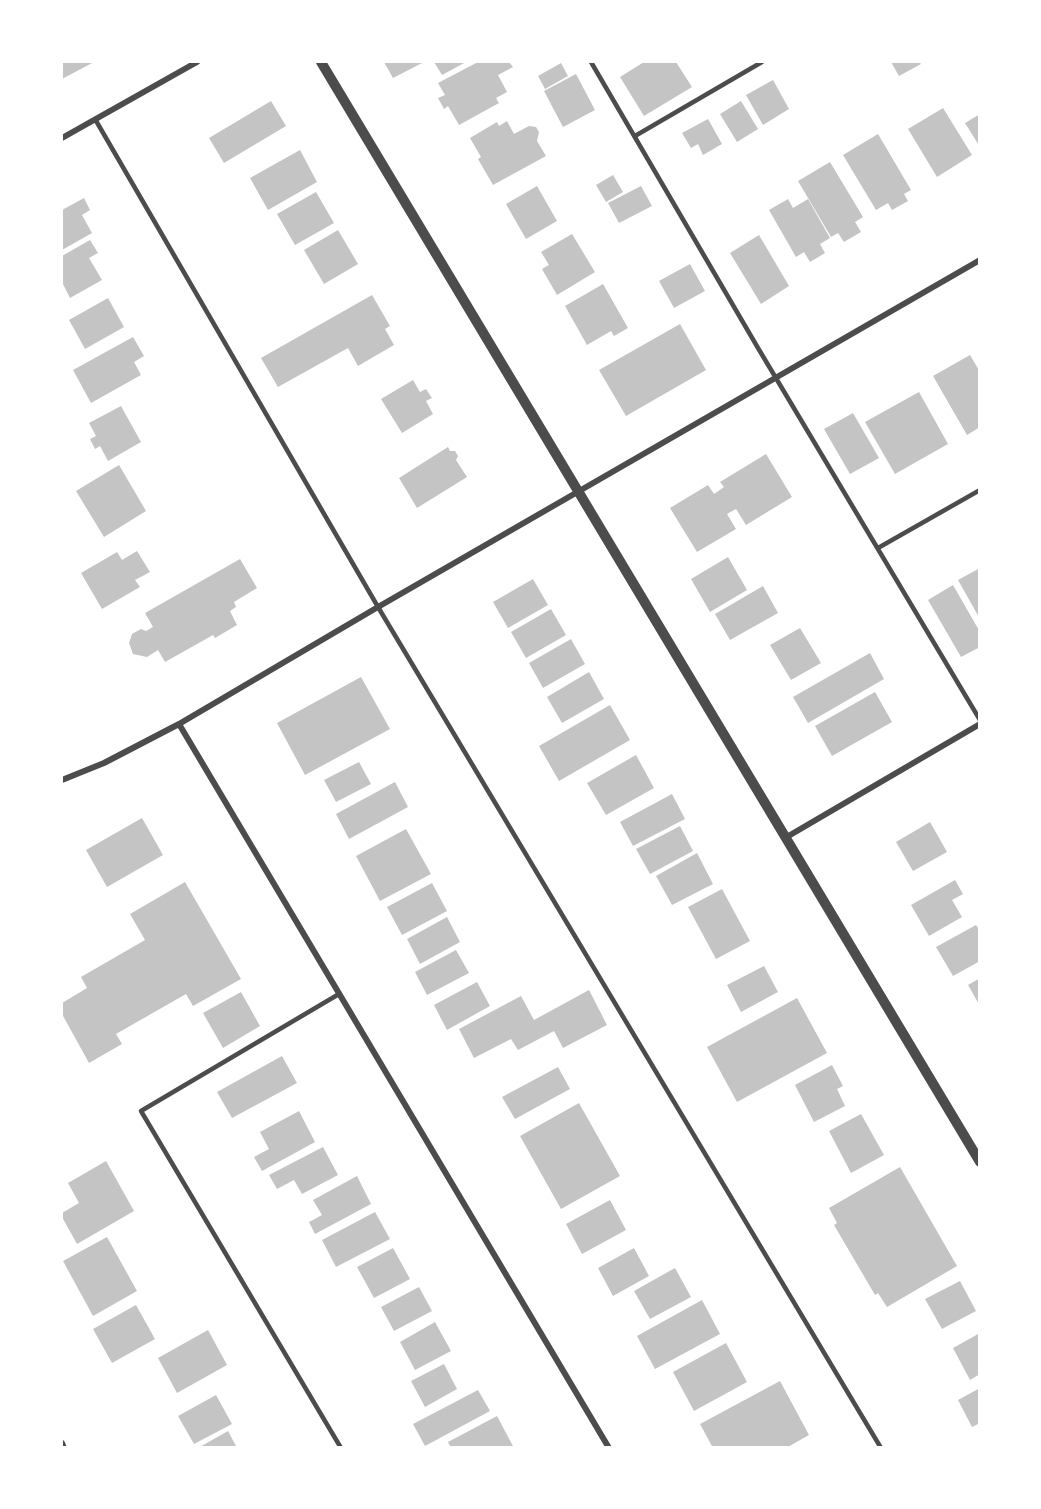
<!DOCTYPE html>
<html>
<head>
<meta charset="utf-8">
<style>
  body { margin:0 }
  #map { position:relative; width:1041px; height:1509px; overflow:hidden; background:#fff; font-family:"Exo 2",sans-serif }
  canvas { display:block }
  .frame { position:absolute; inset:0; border:63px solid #fff; pointer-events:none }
</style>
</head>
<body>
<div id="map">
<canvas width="1041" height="1509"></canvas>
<div class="frame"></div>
</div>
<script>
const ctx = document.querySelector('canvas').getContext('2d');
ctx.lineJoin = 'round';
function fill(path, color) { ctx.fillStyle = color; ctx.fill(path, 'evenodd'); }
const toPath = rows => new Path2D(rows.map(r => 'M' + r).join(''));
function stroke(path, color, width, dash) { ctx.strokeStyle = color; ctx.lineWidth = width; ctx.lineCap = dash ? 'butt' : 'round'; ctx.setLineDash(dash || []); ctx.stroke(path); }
fill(toPath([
  [62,62,94,62,62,79],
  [384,62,424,62,393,78],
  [434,62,466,62,442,75],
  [478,62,509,62,513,67,498,75,507,92,496,98,499,103,459,125,448,106,444,109,438,98,445,95,438,83],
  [644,62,676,62,692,87,644,116,620,77],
  [891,62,919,62,921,64,899,76],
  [561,63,568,76,545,89,538,76],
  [576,74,595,110,563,127,544,91],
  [773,80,789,109,763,125,746,95],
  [271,101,286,126,224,163,209,138],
  [741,101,758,129,737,142,720,114],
  [943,108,972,155,937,177,908,129],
  [980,114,980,147,965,123],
  [708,119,722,144,703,155,698,144,691,148,682,133],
  [507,121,514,134,529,126,536,127,539,132,537,141,546,156,493,185,478,159,481,157,470,138,497,122,499,126],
  [878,134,911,190,904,194,908,201,892,210,888,203,876,210,843,155],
  [300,150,317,182,268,210,250,178],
  [830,162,863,217,855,222,861,232,844,242,838,233,831,237,798,181],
  [613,175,623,192,606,202,596,185],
  [537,186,557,221,526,239,506,204],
  [641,186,652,206,619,223,608,203],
  [316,192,334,223,295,245,277,214],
  [84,198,90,210,82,215,92,233,62,250,62,210],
  [788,199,793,208,808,199,830,238,820,244,825,253,810,262,804,252,796,257,769,210],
  [338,230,358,264,324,284,304,250],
  [572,234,595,272,557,295,542,269,549,265,541,252],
  [759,235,789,286,761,304,730,253],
  [90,240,98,253,89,258,102,280,70,298,62,282,62,256],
  [690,264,705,291,674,308,659,281],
  [603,284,628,328,614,336,611,331,587,345,565,306],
  [372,295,390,326,385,329,394,345,358,366,348,348,278,387,261,358],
  [108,298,124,327,85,349,69,320],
  [680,324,706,370,626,416,599,370],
  [133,337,144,356,134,362,141,375,91,403,73,370],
  [970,355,980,372,980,427,967,435,933,376],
  [413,380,420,392,426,389,432,398,426,401,433,414,402,433,381,399],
  [919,392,948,444,895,474,865,422],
  [121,406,141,442,108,461,100,446,95,449,90,439,96,436,89,423],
  [853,413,879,458,850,474,824,429],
  [448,447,450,451,455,451,458,456,456,460,467,477,417,508,399,478],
  [766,454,792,497,746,525,736,509,727,514,736,529,697,552,670,508,708,485,714,494,724,487,720,482],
  [119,465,146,511,104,537,76,491],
  [137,551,150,572,135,580,140,587,102,609,81,573,117,552,122,560],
  [728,557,747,590,710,612,691,579],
  [240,559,257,588,234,602,236,607,230,611,237,625,215,638,213,635,165,662,158,650,147,657,133,654,129,643,132,634,141,629,146,631,153,627,145,613],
  [980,568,980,619,958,580],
  [533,579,548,605,508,628,493,602],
  [953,585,980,632,980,647,961,657,928,600],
  [763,586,778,613,730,640,715,614],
  [551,609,566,635,526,658,511,632],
  [800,628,821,663,791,680,770,645],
  [571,639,585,664,543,688,529,663],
  [870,653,884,679,808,723,793,697],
  [589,672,604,699,562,723,547,697],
  [361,677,390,729,305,775,277,723],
  [875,692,892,722,832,756,815,726],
  [610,705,630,740,559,781,539,746],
  [636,755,654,788,606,815,587,783],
  [359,762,371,784,336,802,324,780],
  [395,782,408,807,349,839,336,814],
  [672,794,685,819,633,846,620,822],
  [142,818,163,855,107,887,86,850],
  [930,822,947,852,913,871,896,842],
  [680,826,693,851,650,874,636,849],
  [406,829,431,874,380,901,356,856],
  [697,853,713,884,672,905,656,876],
  [955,880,963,894,952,900,962,917,929,936,911,905],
  [185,882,241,979,193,1006,186,994,116,1034,122,1044,89,1063,62,1014,62,1003,87,988,81,977,145,940,130,914],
  [432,883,447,911,402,935,387,907],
  [722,889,750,941,716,959,688,907],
  [447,917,460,942,420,964,407,939],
  [976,925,980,931,980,961,953,976,936,947],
  [456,950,469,973,427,995,415,972],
  [764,966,778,992,741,1012,727,985],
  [980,978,980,1006,968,985],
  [477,982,490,1006,447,1030,434,1005],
  [589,990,607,1025,563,1048,554,1031,518,1050,511,1039,474,1058,459,1029,521,996,534,1020],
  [241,992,260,1026,223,1048,203,1013],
  [797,998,827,1053,737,1102,707,1047],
  [282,1056,297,1083,232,1118,217,1092],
  [832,1065,843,1086,837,1089,845,1106,814,1122,795,1085],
  [558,1067,570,1089,515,1119,502,1097],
  [579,1103,620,1176,561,1209,520,1136],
  [299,1111,315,1142,262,1171,254,1157,269,1149,260,1132],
  [861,1114,884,1155,851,1173,829,1131],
  [323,1147,338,1175,302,1194,294,1180,277,1189,269,1175],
  [106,1161,134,1211,77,1244,62,1217,62,1213,79,1203,68,1183],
  [900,1167,957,1266,887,1307,878,1293,875,1295,834,1225,837,1223,829,1208],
  [357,1176,371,1204,315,1234,309,1222,322,1215,313,1200],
  [610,1200,626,1230,582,1254,566,1224],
  [375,1212,390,1239,336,1267,322,1240],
  [107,1237,137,1291,93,1316,63,1261],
  [393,1248,410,1279,374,1298,357,1267],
  [634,1248,649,1276,613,1296,598,1268],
  [675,1268,691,1297,650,1319,634,1291],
  [960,1281,976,1311,942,1329,925,1299],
  [419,1287,432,1311,394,1331,381,1307],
  [702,1300,720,1334,655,1369,637,1336],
  [136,1305,155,1339,112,1363,93,1329],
  [435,1322,451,1351,415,1370,400,1342],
  [208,1330,227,1365,177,1393,158,1358],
  [980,1333,980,1374,970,1380,953,1348],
  [726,1343,747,1382,694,1411,673,1372],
  [444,1364,457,1389,425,1407,411,1381],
  [780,1381,809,1435,786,1448,713,1448,700,1424],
  [980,1388,980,1423,972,1427,958,1400],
  [478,1390,490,1411,425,1446,413,1424],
  [216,1395,232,1424,194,1444,178,1416],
  [497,1416,514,1448,451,1448,448,1442],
  [228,1431,237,1448,198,1448]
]), '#c4c4c4');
stroke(toPath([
  [591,62,758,348,980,720],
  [95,119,378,607,881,1448],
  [635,136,762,62],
  [878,548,980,490],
  [339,994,141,1111,341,1448]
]), '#4c4c4c', 4.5);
stroke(toPath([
  [62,138,197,62],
  [179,724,609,1448],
  [62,780,104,763,179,724,378,607,980,260],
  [785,838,980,724],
  [62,1443,64,1448]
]), '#4c4c4c', 6);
stroke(toPath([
  [321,62,980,1162]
]), '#4c4c4c', 10);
</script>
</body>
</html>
